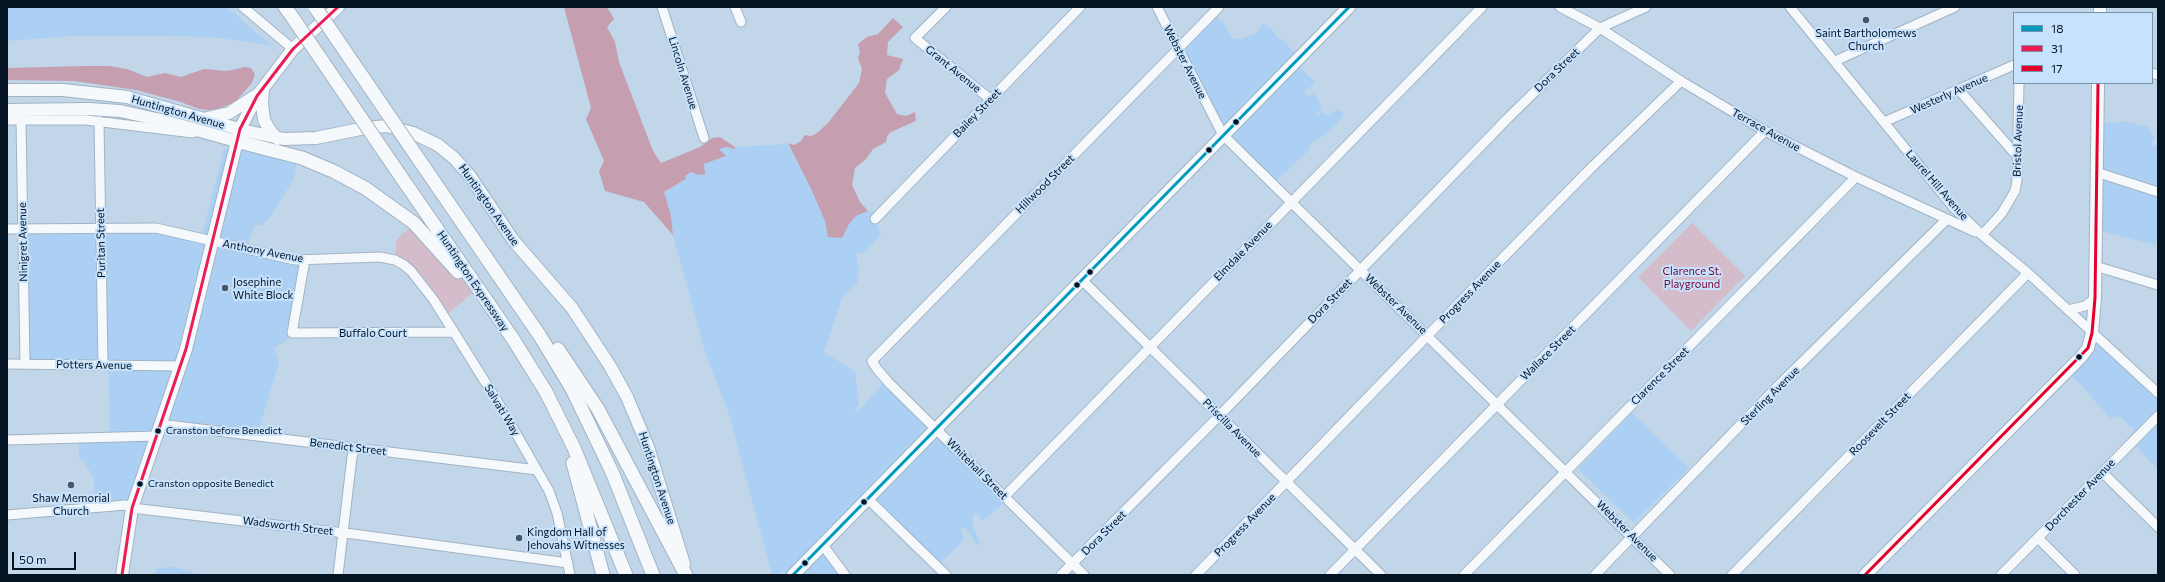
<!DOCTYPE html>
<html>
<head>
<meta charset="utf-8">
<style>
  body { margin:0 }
  #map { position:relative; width:2165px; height:582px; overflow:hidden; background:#c2d6e9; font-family:Commissioner,sans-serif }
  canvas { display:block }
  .frame { position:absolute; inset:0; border:8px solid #041423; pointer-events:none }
  .legend { position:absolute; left:2013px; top:12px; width:140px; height:72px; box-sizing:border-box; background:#c7e2fd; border:1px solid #7990a6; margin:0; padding:5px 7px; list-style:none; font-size:12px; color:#041423 }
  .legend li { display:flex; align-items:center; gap:8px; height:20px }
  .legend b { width:20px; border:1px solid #7990a6 }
  .scale { position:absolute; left:12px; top:552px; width:64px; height:18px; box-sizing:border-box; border:2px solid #041423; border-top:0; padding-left:5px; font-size:12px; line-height:14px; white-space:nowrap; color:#041423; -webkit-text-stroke:3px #c7e2fd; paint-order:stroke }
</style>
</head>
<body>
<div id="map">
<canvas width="2165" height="582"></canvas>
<div class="frame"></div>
<ul class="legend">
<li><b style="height:5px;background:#009abd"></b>18</li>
<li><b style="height:5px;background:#ea1d57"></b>31</li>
<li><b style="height:5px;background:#e4002b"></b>17</li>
</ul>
<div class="scale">50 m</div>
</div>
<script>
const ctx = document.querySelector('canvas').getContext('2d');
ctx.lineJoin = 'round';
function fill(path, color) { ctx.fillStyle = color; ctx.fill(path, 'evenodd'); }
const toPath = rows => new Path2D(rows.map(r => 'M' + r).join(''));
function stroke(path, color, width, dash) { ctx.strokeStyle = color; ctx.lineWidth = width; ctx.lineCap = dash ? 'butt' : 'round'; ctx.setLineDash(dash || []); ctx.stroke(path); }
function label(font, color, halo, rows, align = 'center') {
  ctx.font = font + ' Commissioner,sans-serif'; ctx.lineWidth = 4; ctx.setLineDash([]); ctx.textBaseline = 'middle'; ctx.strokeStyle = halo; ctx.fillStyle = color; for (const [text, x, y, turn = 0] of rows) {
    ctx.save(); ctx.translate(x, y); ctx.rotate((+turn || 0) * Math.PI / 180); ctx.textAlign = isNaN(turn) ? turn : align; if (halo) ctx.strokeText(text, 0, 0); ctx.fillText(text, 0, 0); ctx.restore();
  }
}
fill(toPath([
  [7,7,227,7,271,45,211,37,167,36,71,36,7,41],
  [1211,12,1224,24,1231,37,1236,39,1241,39,1256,33,1263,23,1271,28,1278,38,1283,40,1299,58,1297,64,1316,83,1304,91,1307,96,1315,94,1322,107,1315,115,1323,112,1326,115,1338,110,1341,111,1344,115,1332,129,1310,145,1309,150,1274,183,1225,137,1177,48],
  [2122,121,2149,127,2155,139,2150,144,2153,146,2158,144,2158,232,2155,245,2094,229,2098,122,2117,123],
  [788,144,812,191,825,221,828,236,842,238,847,226,856,216,868,211,877,212,875,219,881,234,865,252,856,254,859,269,857,283,842,298,824,352,855,372,859,404,854,414,860,409,884,382,1007,500,983,521,977,514,973,514,972,524,980,544,977,545,966,528,961,528,964,540,938,566,867,499,822,541,846,575,786,575,783,571,779,575,772,575,729,414,706,355,673,235,671,216,664,192,685,180,685,176,692,172,703,169,704,164,726,156,718,149,727,146,735,149,735,147],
  [224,149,247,151,297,162,293,180,268,220,261,225,255,225,248,243,248,247,304,259,286,331,289,335,286,341,274,348,279,363,257,436,163,425,132,506,94,507,94,479,85,463,79,457,78,437,110,435,108,362,24,361,22,226,93,225,202,236],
  [2090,331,2158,391,2158,470,2129,439,2134,430,2119,416,2110,418,2082,386,2065,371,2080,354],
  [1632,413,1689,468,1634,523,1578,469],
  [174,567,195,573,197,575,154,575,158,568]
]), '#abd0f4');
fill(toPath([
  [1692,223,1745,276,1691,331,1638,277],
  [414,224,476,290,444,317,412,272,394,261,397,239]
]), '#d4bcca');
fill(toPath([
  [564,7,607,7,614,19,607,27,615,42,619,62,653,151,661,163,700,147,712,138,720,137,735,147,735,149,726,147,719,149,726,156,704,164,705,174,698,175,691,172,685,176,686,179,664,192,671,216,673,235,644,202,605,191,599,171,604,161,586,119,591,108],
  [893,18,903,27,888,42,887,55,903,59,899,70,887,79,885,93,897,114,906,116,915,112,916,121,891,132,887,136,886,142,873,149,866,159,855,168,852,185,860,202,868,211,856,216,849,224,842,238,828,237,825,221,812,191,788,143,794,145,801,141,805,135,811,136,817,133,828,123,859,83,862,69,858,58,860,52,858,44,867,37,878,34],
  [85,66,109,66,127,69,147,77,165,73,181,77,204,69,227,71,245,67,251,68,255,74,252,83,235,102,218,109,209,110,199,109,181,102,136,90,95,84,74,81,7,80,7,68]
]), '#c59eb0');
const minor = toPath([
  [243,7,293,49],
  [662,7,704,138],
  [735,7,741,22],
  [946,7,915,38,990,99],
  [1157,7,1223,135,1670,575],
  [1560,7,1600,28,1681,81,1765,131,1856,177,1975,232],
  [1790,7,1953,207,1982,235,2028,273,2158,393],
  [1835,61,1955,7],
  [2152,73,2158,75],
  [1959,90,2017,156],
  [7,120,86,120,193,133],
  [21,120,25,364],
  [99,121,103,365],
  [1884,122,2014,65],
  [2096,172,2158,192],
  [875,219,1080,7],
  [7,229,156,228,295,260,380,257,395,260,404,265,411,271,433,299,454,332,502,409,549,491,557,513,570,575],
  [1982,235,2002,213,2015,191,2017,180,2019,83],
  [305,260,292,333,454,332],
  [2095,266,2158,285],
  [1083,281,1381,575],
  [2068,310,2085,306,2095,298],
  [7,364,181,366],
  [159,424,537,470],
  [7,440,156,436],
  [2102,472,2158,527],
  [1005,496,1482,7],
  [867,498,946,575],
  [7,515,126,505,132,508,353,534,568,563],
  [2038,538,2075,575],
  [822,544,845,575],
  [338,575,352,457,355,448],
  [1061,575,1220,415,1508,118,1600,28,1646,7],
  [1084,575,889,383,877,369,872,361,1219,7],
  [1196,575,1492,269,1590,169,1681,81],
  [1330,575,1765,131],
  [1464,575,1856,177],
  [1595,575,1777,387,1947,219],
  [1732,575,2028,273],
  [2001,575,2158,416]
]);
const major = toPath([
  [2100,13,2100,7],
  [263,89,262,104,264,120,271,132,278,139],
  [7,90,63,90,127,97,246,131,284,139,316,138,365,128,387,126,413,133,438,145,454,158,470,176,513,240,572,308,610,366,627,397,648,447,684,564],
  [7,110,89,109,120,111,161,120,236,141],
  [207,118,229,113,255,96],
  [122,575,132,508,186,349,240,129,257,96,293,49,338,7],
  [793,575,1349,7],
  [1865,575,2082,356,2088,348,2092,333,2095,298,2098,83]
]);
const highway = toPath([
  [285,7,293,18],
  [236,141,302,158,333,171,365,188,414,223,458,272],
  [424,167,540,336,572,389,612,472,653,575],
  [395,168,513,339,546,392,574,448,626,575],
  [558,349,598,409,686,575],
  [573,463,603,575]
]);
stroke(minor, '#a1b3c3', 11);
stroke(major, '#a1b3c3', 14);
stroke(highway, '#a1b3c3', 15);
stroke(minor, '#f6f9fc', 9);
stroke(major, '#f6f9fc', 12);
stroke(highway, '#f6f9fc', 13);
const highwayBridge = toPath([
  [315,7,424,167],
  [293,18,395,168]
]);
stroke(highwayBridge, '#a1b3c3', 15, []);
stroke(highwayBridge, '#f6f9fc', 13);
stroke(toPath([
  [793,575,1349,7]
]), '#009abd', 3);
stroke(toPath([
  [122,575,132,508,186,349,240,129,257,96,293,49,338,7]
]), '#ea1d57', 3);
stroke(toPath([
  [1865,575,2088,348,2092,333,2095,298,2098,83]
]), '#e4002b', 3);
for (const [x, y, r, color] of [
  [1866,20,4,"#465868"],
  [1236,122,3.5,"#041423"],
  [1209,150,3.5,"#041423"],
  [1090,272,3.5,"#041423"],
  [1077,285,3.5,"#041423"],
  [225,288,4,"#465868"],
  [2079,357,3.5,"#041423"],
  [158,431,3.5,"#041423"],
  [140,484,3.5,"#041423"],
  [71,485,4,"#465868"],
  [864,502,3.5,"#041423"],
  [519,538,4,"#465868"],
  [805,563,3.5,"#041423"]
]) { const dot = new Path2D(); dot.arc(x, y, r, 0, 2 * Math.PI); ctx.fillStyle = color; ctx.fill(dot); stroke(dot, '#c7e2fd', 1.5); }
label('10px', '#041423', '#c7e2fd', [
  ["Cranston before Benedict",166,431],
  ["Cranston opposite Benedict",148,484]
], 'left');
label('11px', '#041423', '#c7e2fd', [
  ["Saint Bartholomews",1866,33],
  ["Church",1866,46],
  ["Josephine",233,282,"left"],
  ["White Block",233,295,"left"],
  ["Shaw Memorial",71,498],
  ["Church",71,511],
  ["Kingdom Hall of",527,532,"left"],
  ["Jehovahs Witnesses",527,545,"left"]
]);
label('11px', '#041423', '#c7e2fd', [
  ["Webster Avenue",1185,62,63],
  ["Grant Avenue",953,69,39],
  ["Dora Street",1557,70,-44],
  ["Lincoln Avenue",683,73,73],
  ["Westerly Avenue",1949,94,-24],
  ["Huntington Avenue",178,112,16],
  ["Bailey Street",977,113,-46],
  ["Terrace Avenue",1766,130,29],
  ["Bristol Avenue",2018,141,-88],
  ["Hillwood Street",1045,184,-45],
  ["Laurel Hill Avenue",1937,185,49],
  ["Huntington Avenue",489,205,55],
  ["Ninigret Avenue",23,242,-91],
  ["Puritan Street",101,243,-91],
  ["Anthony Avenue",263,251,11],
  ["Elmdale Avenue",1243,251,-46],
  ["Huntington Expressway",473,281,56],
  ["Progress Avenue",1470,292,-46],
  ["Dora Street",1330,301,-46],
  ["Webster Avenue",1396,304,44],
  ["Buffalo Court",373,333],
  ["Wallace Street",1548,353,-45],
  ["Potters Avenue",94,365,1],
  ["Clarence Street",1660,376,-45],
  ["Sterling Avenue",1770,396,-45],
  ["Salvati Way",502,410,59],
  ["Roosevelt Street",1880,424,-46],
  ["Priscilla Avenue",1232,428,45],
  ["Benedict Street",348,447,7],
  ["Whitehall Street",977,469,45],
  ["Huntington Avenue",657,478,72],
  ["Dorchester Avenue",2080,495,-46],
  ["Progress Avenue",1245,525,-46],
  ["Wadsworth Street",288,526,7],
  ["Webster Avenue",1627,531,45],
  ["Dora Street",1104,533,-45]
]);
label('11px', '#750730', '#c7e2fd', [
  ["Clarence St.",1692,271],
  ["Playground",1692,284]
]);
</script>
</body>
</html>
